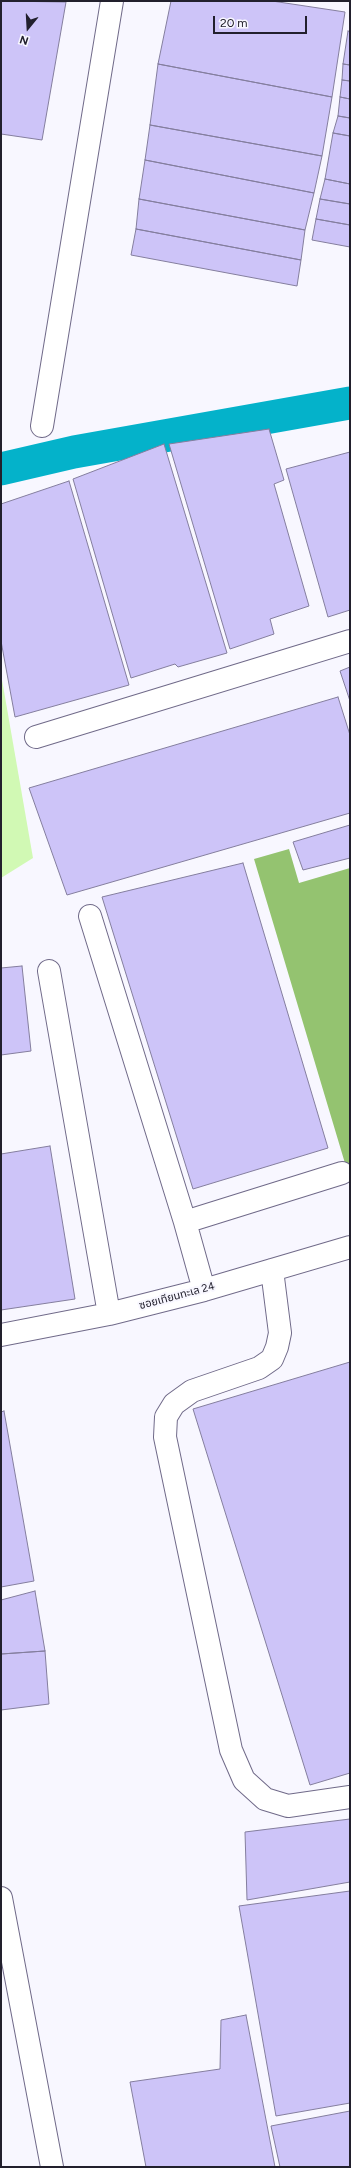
<!DOCTYPE html>
<html>
<head>
<meta charset="utf-8">
<style>
  body { margin:0 }
  #map { position:relative; width:351px; height:2168px; overflow:hidden; background:#f8f7ff; font-family:Figtree,sans-serif }
  canvas { display:block }
  .frame { position:absolute; inset:0; border:2px solid #22202d; pointer-events:none }
  .north { position:absolute; left:8px; top:8px; width:40px; height:40px; -webkit-text-stroke:3px #f8f7ff; paint-order:stroke; rotate:198deg; font-size:11px; font-weight:700; line-height:16px; text-align:center; color:#22202d }
  .north::after { content:''; display:block; margin:auto; width:14px; height:18px; background:#22202d; clip-path:polygon(50% 0,100% 100%,50% 72%,0 100%) }
  .scale { position:absolute; left:213px; top:16px; width:94px; height:18px; box-sizing:border-box; border:2px solid #22202d; border-top:0; padding-left:5px; font-size:12px; line-height:14px; white-space:nowrap; color:#22202d; -webkit-text-stroke:3px #f8f7ff; paint-order:stroke }
</style>
</head>
<body>
<div id="map">
<canvas width="351" height="2168"></canvas>
<div class="frame"></div>
<div class="north">N</div>
<div class="scale">20 m</div>
</div>
<script>
const ctx = document.querySelector('canvas').getContext('2d');
ctx.lineJoin = 'round';
function fill(path, color) { ctx.fillStyle = color; ctx.fill(path, 'evenodd'); }
const toPath = rows => new Path2D(rows.map(r => 'M' + r).join(''));
function stroke(path, color, width, dash) { ctx.strokeStyle = color; ctx.lineWidth = width; ctx.lineCap = dash ? 'butt' : 'round'; ctx.setLineDash(dash || []); ctx.stroke(path); }
function label(font, color, halo, rows, align = 'center') {
  ctx.font = font + ' Figtree,"Noto Sans Thai",sans-serif'; ctx.lineWidth = 4; ctx.setLineDash([]); ctx.textBaseline = 'middle'; ctx.strokeStyle = halo; ctx.fillStyle = color; for (const [text, x, y, turn = 0] of rows) {
    ctx.save(); ctx.translate(x, y); ctx.rotate((+turn || 0) * Math.PI / 180); ctx.textAlign = isNaN(turn) ? turn : align; if (halo) ctx.strokeText(text, 0, 0); ctx.fillText(text, 0, 0); ctx.restore();
  }
}
fill(toPath([
  [1,674,33,858,1,878]
]), '#d1f9b4');
fill(toPath([
  [289,849,299,883,350,868,350,1180,254,859]
]), '#94c370');
stroke(toPath([
  [1,469,74,452,350,403]
]), '#04b2ca', 33);
const building = toPath([
  [1,1,66,2,42,140,1,134,1,1],
  [171,1,272,1,345,12,332,97,158,64,171,1],
  [348,31,350,32,350,65,343,64,348,31],
  [158,64,332,97,322,156,150,125,158,64],
  [343,64,350,65,350,81,342,80,343,64],
  [342,80,350,81,350,99,340,97,342,80],
  [340,97,350,99,350,118,338,116,340,97],
  [338,116,350,118,350,136,333,133,338,116],
  [150,125,322,156,314,193,145,160,150,125],
  [333,133,350,136,350,184,325,179,333,133],
  [145,160,314,193,305,230,139,199,145,160],
  [325,179,350,184,350,204,320,199,325,179],
  [139,199,305,230,301,260,136,229,139,199],
  [320,199,350,204,350,225,316,219,320,199],
  [316,219,350,225,350,247,312,240,316,219],
  [136,229,301,260,297,286,131,255,136,229],
  [269,429,284,480,274,484,309,606,270,619,274,634,230,649,169,444,269,429],
  [164,444,227,653,178,667,175,664,131,678,73,479,164,444],
  [350,452,350,610,328,617,286,469,350,452],
  [69,481,129,685,15,717,1,641,1,504,69,481],
  [350,667,350,701,340,671,350,667],
  [338,697,350,735,350,813,67,895,29,788,338,697],
  [350,825,350,858,303,870,293,842,350,825],
  [243,863,328,1148,193,1189,102,897,243,863],
  [22,966,31,1051,1,1055,1,968,22,966],
  [50,1146,75,1299,1,1310,1,1154,50,1146],
  [350,1362,350,1773,310,1785,193,1409,350,1362],
  [4,1411,34,1581,1,1587,1,1412,4,1411],
  [35,1591,45,1651,1,1654,1,1600,35,1591],
  [45,1651,49,1704,1,1710,1,1654,45,1651],
  [350,1819,350,1882,247,1900,245,1832,350,1819],
  [350,1891,350,2103,276,2116,239,1906,350,1891],
  [246,2015,275,2167,146,2167,130,2082,220,2069,221,2020,246,2015],
  [350,2111,350,2167,280,2167,271,2126,350,2111]
]);
fill(building, '#cdc4f8');
stroke(building, '#847e9e', 1);
const minor = toPath([
  [42,426,112,1],
  [36,737,350,641],
  [90,916,185,1222,204,1290],
  [49,971,109,1314],
  [185,1222,342,1173],
  [272,1270,280,1333,277,1347,272,1359,259,1368,192,1391,174,1404,166,1417,165,1437,231,1750,244,1780,265,1799,288,1806,350,1797],
  [1,1335,109,1314,204,1290,350,1247],
  [1,1898,52,2167]
]);
stroke(minor, '#706a89', 24);
stroke(minor, '#fff', 22);
label('11px', '#22202d', '#f8f7ff', [
  ["ซอยเทียนทะเล 24",177,1296,-15]
]);
</script>
</body>
</html>
